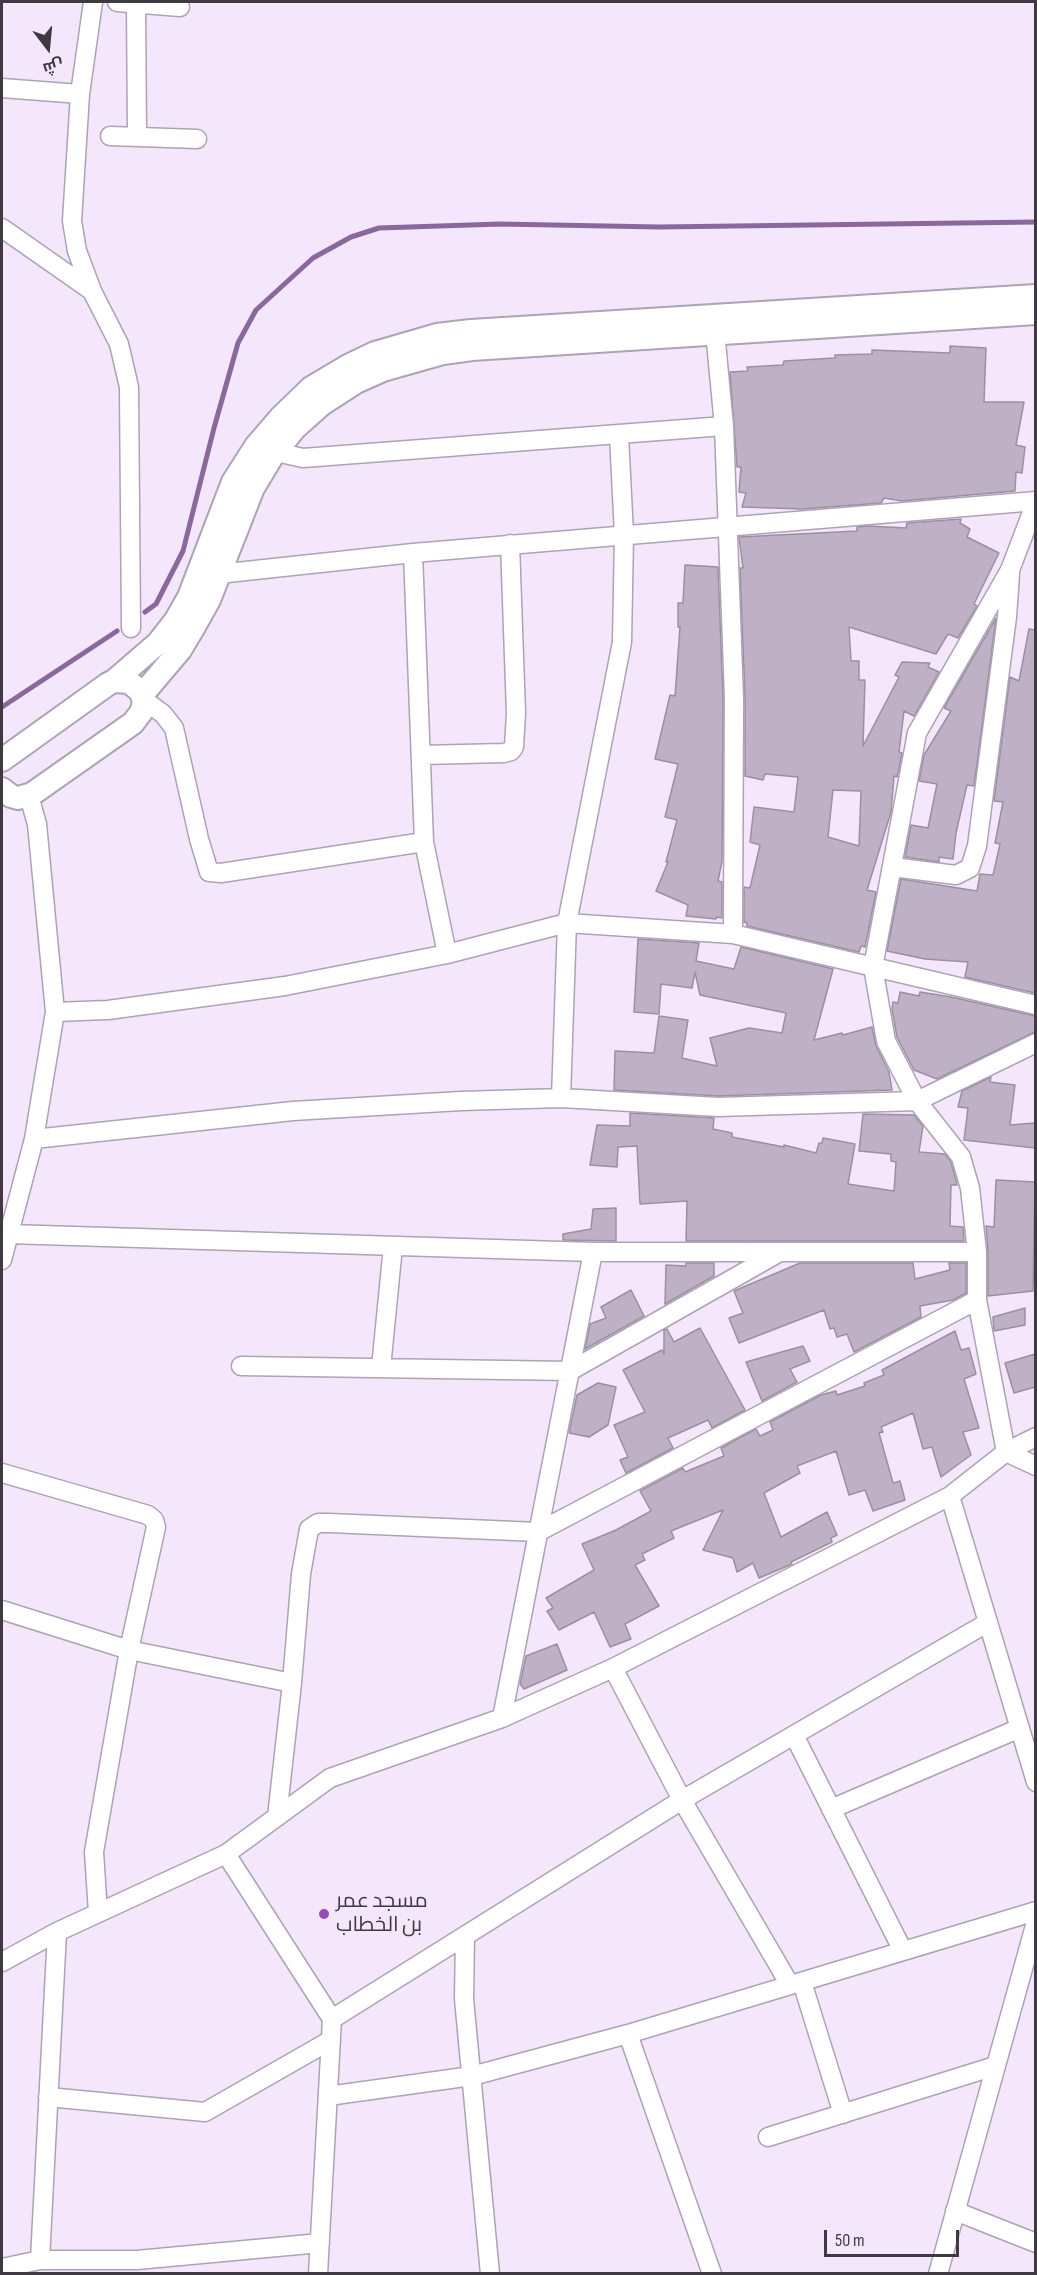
<!DOCTYPE html>
<html>
<head>
<meta charset="utf-8">
<style>
  body { margin:0 }
  #map { position:relative; width:1037px; height:2275px; overflow:hidden; background:#f4e7fc; font-family:"Sofia Sans Condensed",Cairo,sans-serif }
  canvas { display:block }
  .frame { position:absolute; inset:0; border:3px solid #3f3a42; pointer-events:none }
  .north { position:absolute; left:18px; top:18px; width:60px; height:60px; -webkit-text-stroke:4px #f4e7fc; paint-order:stroke; rotate:164deg; font-size:16px; font-weight:700; line-height:24px; text-align:center; color:#3f3a42 }
  .north::after { content:''; display:block; margin:auto; width:21px; height:27px; background:#3f3a42; clip-path:polygon(50% 0,100% 100%,50% 72%,0 100%) }
  .scale { position:absolute; left:824px; top:2230px; width:135px; height:27px; box-sizing:border-box; border:3px solid #3f3a42; border-top:0; padding-left:8px; font-size:18px; line-height:21px; white-space:nowrap; color:#3f3a42; -webkit-text-stroke:4px #f4e7fc; paint-order:stroke }
</style>
</head>
<body>
<div id="map">
<canvas width="1037" height="2275"></canvas>
<div class="frame"></div>
<div class="north">ش</div>
<div class="scale">50 m</div>
</div>
<script>
const ctx = document.querySelector('canvas').getContext('2d');
ctx.lineJoin = 'round';
const toPath = rows => new Path2D(rows.map(r => 'M' + r).join(''));
function stroke(path, color, width, dash) { ctx.strokeStyle = color; ctx.lineWidth = width; ctx.lineCap = dash ? 'butt' : 'round'; ctx.setLineDash(dash || []); ctx.stroke(path); }
function fill(path, color) { ctx.fillStyle = color; ctx.fill(path, 'evenodd'); }
function label(font, color, halo, rows, align = 'center') {
  ctx.font = font + ' "Sofia Sans Condensed",Cairo,sans-serif'; ctx.lineWidth = 5; ctx.setLineDash([]); ctx.textBaseline = 'middle'; ctx.strokeStyle = halo; ctx.fillStyle = color; for (const [text, x, y, turn = 0] of rows) {
    ctx.save(); ctx.translate(x, y); ctx.rotate((+turn || 0) * Math.PI / 180); ctx.textAlign = isNaN(turn) ? turn : align; if (halo) ctx.strokeText(text, 0, 0); ctx.fillText(text, 0, 0); ctx.restore();
  }
}
stroke(toPath([
  [145,612,156,604,183,551,214,428,238,343,256,310,313,258,351,237,379,228,500,224,659,227,1036,222],
  [2,707,117,631]
]), '#8a689c', 5);
const building = toPath([
  [950,346,986,348,984,402,1024,402,1016,445,1025,447,1022,473,1016,472,1015,491,902,501,884,498,881,503,802,509,742,507,746,493,739,492,741,467,737,467,730,372,748,371,747,367,783,365,784,361,835,358,835,355,872,354,872,350,950,353,950,346],
  [961,519,960,523,970,529,967,537,999,553,974,604,977,606,958,638,948,634,936,654,849,627,851,661,859,661,859,680,865,680,863,746,899,677,895,675,902,662,930,663,928,667,939,672,914,716,904,711,899,752,902,753,897,777,894,776,891,812,867,890,876,892,865,947,861,946,859,952,747,926,747,923,744,922,744,887,750,888,760,845,750,842,754,807,794,812,798,777,765,774,763,780,745,776,745,698,740,568,743,568,739,537,857,531,857,527,868,526,906,528,907,523,961,519],
  [833,790,861,791,859,846,828,837,833,790],
  [685,565,718,567,723,698,722,861,718,881,722,882,722,918,717,917,716,919,686,916,688,905,656,891,668,862,666,862,677,820,665,817,678,764,655,759,670,695,675,696,680,627,678,627,678,603,683,603,685,565],
  [996,618,974,786,967,785,956,833,953,859,939,857,939,862,905,857,911,825,928,828,937,784,919,781,924,755,951,711,944,708,996,618],
  [1029,629,1035,630,1035,993,965,977,968,962,925,959,887,951,901,879,977,891,980,874,993,875,1000,844,995,843,1003,802,994,801,1010,677,1019,681,1029,629],
  [638,939,699,943,696,961,734,969,741,947,833,969,814,1040,842,1033,843,1035,872,1027,876,1046,889,1072,892,1090,718,1096,614,1090,615,1051,654,1053,659,1016,688,1020,682,1058,717,1066,710,1038,749,1028,782,1033,786,1013,700,995,695,972,692,988,661,984,659,1014,634,1012,638,939],
  [900,992,919,996,920,992,951,997,1035,1016,1035,1032,937,1079,914,1070,897,1037,892,1009,893,1002,898,1003,900,992],
  [991,1077,990,1082,1015,1085,1010,1125,1035,1123,1035,1148,964,1140,968,1108,958,1107,962,1091,991,1077],
  [630,1113,714,1118,713,1129,732,1133,732,1137,784,1147,784,1145,816,1153,819,1143,822,1143,823,1138,855,1144,848,1184,894,1191,896,1162,891,1161,891,1154,859,1151,863,1114,914,1115,923,1126,919,1152,945,1154,951,1162,957,1185,951,1185,950,1226,963,1227,964,1241,686,1241,687,1201,640,1204,637,1146,618,1147,617,1167,590,1165,597,1125,630,1126,630,1113],
  [996,1180,1035,1182,1033,1291,988,1296,988,1252,986,1226,994,1227,996,1180],
  [616,1208,616,1241,563,1240,563,1234,591,1229,593,1209,616,1208],
  [686,1263,714,1263,714,1276,665,1304,666,1265,686,1266,686,1263],
  [800,1263,913,1263,915,1279,950,1270,949,1263,966,1263,966,1293,953,1300,920,1306,921,1317,854,1352,847,1334,837,1337,834,1328,830,1329,824,1310,739,1343,729,1318,743,1313,734,1291,800,1263],
  [631,1290,644,1316,585,1349,590,1324,606,1318,601,1307,631,1290],
  [1025,1308,1025,1325,994,1331,993,1317,1025,1308],
  [700,1328,745,1410,712,1428,708,1420,668,1438,673,1448,626,1473,620,1460,628,1457,614,1425,645,1412,623,1370,662,1350,664,1354,664,1330,667,1329,674,1342,700,1328],
  [955,1331,961,1350,969,1348,976,1374,964,1379,979,1428,963,1432,971,1455,941,1477,932,1447,923,1449,913,1413,881,1427,883,1432,879,1433,893,1483,900,1481,905,1500,873,1511,865,1490,849,1495,836,1451,797,1466,800,1473,764,1493,781,1537,827,1512,837,1535,831,1538,832,1542,791,1562,792,1564,759,1578,753,1563,737,1572,733,1558,703,1550,723,1510,671,1531,674,1538,642,1554,645,1560,635,1565,659,1606,625,1624,631,1639,610,1647,594,1612,559,1630,547,1611,553,1608,546,1598,594,1570,582,1544,616,1530,651,1511,640,1491,683,1468,685,1472,724,1456,721,1448,756,1429,760,1436,773,1430,770,1422,821,1395,836,1391,837,1395,865,1386,864,1383,884,1375,882,1370,955,1331],
  [803,1346,810,1361,790,1369,797,1382,762,1401,746,1362,803,1346],
  [1035,1354,1035,1387,1014,1393,1005,1363,1035,1354],
  [598,1383,616,1387,608,1425,589,1437,569,1433,577,1395,598,1383],
  [557,1644,567,1670,524,1689,520,1684,526,1656,557,1644]
]);
fill(building, '#beb1c5');
stroke(building, '#9c8fa3', 1.5);
const minor = toPath([
  [117,2,180,7],
  [136,2,137,137],
  [2,88,80,94],
  [110,136,197,139],
  [2,228,92,291,119,344,129,387,131,628],
  [92,291,77,251,72,221,80,94,93,2],
  [714,321,724,426,734,698,733,934],
  [268,445,276,452,303,458,724,426],
  [1036,502,1010,570,917,733,873,967,886,1041,917,1101,961,1157,970,1188,977,1252,977,1300,1006,1452,1036,1466],
  [413,553,424,842,447,954],
  [208,570,218,574,413,553,1036,501],
  [144,700,163,714,174,728,199,839,209,872,221,873,424,842],
  [421,755,504,753,511,751,514,747,516,713,510,544],
  [892,867,956,875,970,868,977,846,1007,617,1010,574],
  [55,1012,108,1010,285,986,447,954,567,923,733,934,1036,1005],
  [561,1098,567,923,622,642,624,535,619,435],
  [34,1139,293,1111,461,1101,561,1098,718,1107,917,1101,1036,1043],
  [8,1234,593,1252,977,1252],
  [2,1260,34,1139,55,1012,37,824,29,796],
  [241,1366,570,1371,778,1253],
  [381,1368,393,1246],
  [2,1473,148,1515,154,1520,156,1527,129,1650,94,1852,98,1913],
  [950,1496,1036,1782],
  [2,1610,129,1650,292,1683],
  [613,1668,682,1800,790,1985],
  [502,1718,593,1252],
  [794,1735,903,1951],
  [831,1809,1020,1728],
  [277,1817,292,1683,301,1574,309,1529,318,1523,329,1523,538,1532,977,1300],
  [226,1854,332,2019,318,2274],
  [465,1936,464,1999,490,2274],
  [2,1962,57,1932,226,1854,330,1778,502,1718,613,1668,950,1496,1006,1452,1036,1437],
  [802,1982,843,2114],
  [332,2019,682,1800,987,1623],
  [628,2034,712,2274],
  [328,2096,472,2076,628,2034,1036,1911],
  [48,2097,205,2112,331,2040],
  [768,2137,995,2066],
  [955,2211,1036,2243],
  [40,2260,57,1932],
  [2,2268,40,2260,137,2260,320,2243],
  [938,2274,1036,1922]
]);
const tertiary = toPath([
  [114,681,158,643,176,620,189,597,233,482,256,446,281,417,311,388,348,366,375,353,437,335,471,331,1036,296],
  [142,695,180,650,195,625,209,600,253,488,271,458,295,428,322,404,356,382,383,370,443,353,472,349,1036,313],
  [2,760,108,684,114,681,129,682,140,691,144,700,142,711,133,723,32,794,18,798,11,796,2,789]
]);
stroke(minor, '#aea2b6', 21);
stroke(tertiary, '#aea2b6', 26);
stroke(minor, '#fff', 18);
stroke(tertiary, '#fff', 22);
for (const [x, y, r, color] of [
  [324,1914,6,"#974abb"]
]) { const dot = new Path2D(); dot.arc(x, y, r, 0, 2 * Math.PI); ctx.fillStyle = color; ctx.fill(dot); stroke(dot, '#f4e7fc', 2); }
label('21px', '#3f3a42', '#f4e7fc', [
  ["مسجد عمر",336,1902],
  ["بن الخطاب",336,1926]
], 'left');
</script>
</body>
</html>
